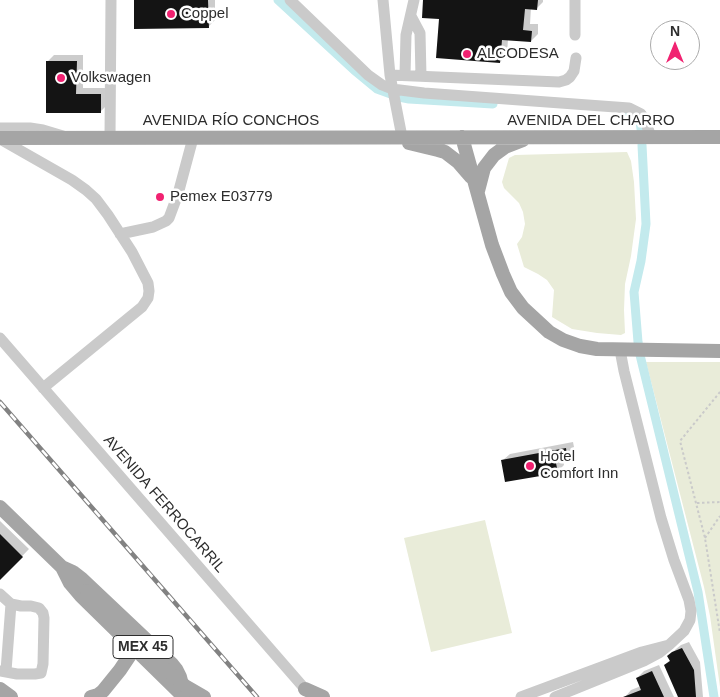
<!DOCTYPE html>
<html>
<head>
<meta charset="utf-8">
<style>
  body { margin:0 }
  #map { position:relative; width:720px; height:697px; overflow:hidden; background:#fff; font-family:Helvetica,sans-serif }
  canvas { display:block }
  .north { position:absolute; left:650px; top:20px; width:50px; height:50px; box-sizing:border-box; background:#fff; border:1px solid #ababab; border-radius:50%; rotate:0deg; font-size:14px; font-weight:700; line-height:20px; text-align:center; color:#2d2d2d }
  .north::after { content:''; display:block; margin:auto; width:18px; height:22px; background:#f12271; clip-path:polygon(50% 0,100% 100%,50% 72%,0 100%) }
</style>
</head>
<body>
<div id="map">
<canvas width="720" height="697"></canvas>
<div class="north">N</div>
</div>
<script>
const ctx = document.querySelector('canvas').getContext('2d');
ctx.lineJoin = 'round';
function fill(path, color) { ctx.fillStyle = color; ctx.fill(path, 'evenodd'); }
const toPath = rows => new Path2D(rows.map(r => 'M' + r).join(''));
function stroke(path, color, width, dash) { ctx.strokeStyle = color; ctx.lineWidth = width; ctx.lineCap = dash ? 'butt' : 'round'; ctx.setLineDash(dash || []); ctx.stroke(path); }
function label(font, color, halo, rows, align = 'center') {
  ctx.font = font + ' Helvetica,sans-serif'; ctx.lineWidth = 5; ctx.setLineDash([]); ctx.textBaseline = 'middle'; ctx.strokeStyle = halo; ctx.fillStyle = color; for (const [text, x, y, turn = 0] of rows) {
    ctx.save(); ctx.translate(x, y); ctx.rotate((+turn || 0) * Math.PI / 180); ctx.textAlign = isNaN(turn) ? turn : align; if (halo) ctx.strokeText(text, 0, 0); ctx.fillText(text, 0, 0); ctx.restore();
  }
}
fill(toPath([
  [627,152,631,161,634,182,636,219,631,256,625,284,624,310,625,333,621,335,597,333,572,329,552,317,554,290,547,280,538,274,524,267,517,244,522,237,525,224,523,212,519,203,504,188,502,182,509,158,515,155],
  [646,362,720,362,720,687,710,616,704,587],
  [485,520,512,633,431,652,404,538]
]), '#e9ecd9');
fill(toPath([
  [135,0,215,0,215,20,208,27],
  [424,0,543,0,543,2,536,9,531,8,530,24,538,24,538,34,531,41,508,39,507,55,500,62,440,18],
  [54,55,83,55,83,88,107,88,107,105,100,112,47,112,47,62],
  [573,442,574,447,567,454,562,455,564,465,557,472,503,460,510,454],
  [0,521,29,549,0,579],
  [689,642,700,662,703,697,679,697,665,665,670,660,669,656,676,649,681,645],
  [659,665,674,697,625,697,631,690,641,686,637,678,644,671]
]), '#0003');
stroke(toPath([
  [278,0,354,70,377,89,399,97,409,99,493,104],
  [628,112,633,115,640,121,641,129],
  [642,145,646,224,641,261,634,292,638,342,640,355,698,592,714,697]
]), '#c3eaed', 9);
fill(toPath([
  [134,0,208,0,209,28,134,29],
  [423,0,538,0,537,10,525,9,523,30,532,31,531,42,502,40,500,63,436,58,439,19,422,18],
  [46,61,77,61,76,94,101,94,101,113,46,113],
  [566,448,567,455,555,458,558,473,505,482,501,460],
  [0,534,23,557,0,580],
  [682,648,694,670,696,697,678,697,664,665,670,661,667,656,672,652],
  [652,671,664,697,623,697,641,690,636,678]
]), '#141414');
stroke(toPath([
  [720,392,680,441,705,538,720,633],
  [697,503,720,502],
  [705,538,720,516]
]), '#cacaca', 2, [2.5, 2.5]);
stroke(toPath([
  [290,0,368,75,382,85,392,89,424,93,629,108,641,114,644,118,651,137],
  [383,0,390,75,402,137],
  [575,0,575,35],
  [411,16,420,33,421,76],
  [390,75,559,82,566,80,570,77,574,71,576,58],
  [405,75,406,35,414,0],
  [0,128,30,128,43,130,63,136],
  [110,138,111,0],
  [0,139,72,180,86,190,96,199,108,215,132,252,148,283,149,291,148,298,142,307,43,388],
  [120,234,153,227,166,221,169,218,178,194,193,138],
  [0,338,305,689],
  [620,350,624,371,661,518,674,560,689,600,691,611,690,620,684,631,669,645],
  [0,671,17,674,35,674,41,673,43,664,44,618,43,613,39,608,31,606,21,606,11,604,0,594],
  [6,671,11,604],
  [521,697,642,652,669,645,659,653,644,661,555,697]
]), '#cacaca', 11);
stroke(toPath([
  [462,137,492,245,503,274,511,292,523,308,549,332,563,340,580,346,597,349,720,351],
  [0,138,720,137],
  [409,143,438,150,445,152,458,162,471,177],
  [478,191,484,168,494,155,505,147,523,140],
  [0,507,68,573],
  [62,567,73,572,82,579,172,664,176,669,180,677,185,697],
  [62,567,70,583,81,596,184,697],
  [0,689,11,697],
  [305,689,323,697],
  [91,697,98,695,103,691,120,670,132,652,133,648]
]), '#a5a5a5', 14);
const rail = toPath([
  [0,402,257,697]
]);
stroke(rail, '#828282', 4.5);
stroke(rail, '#fff', 2.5, [8]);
stroke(toPath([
  [87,591,164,668,185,686,204,697]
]), '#a5a5a5', 14);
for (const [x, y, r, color] of [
  [171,14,5,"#f12271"],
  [467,54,5,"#f12271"],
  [61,78,5,"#f12271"],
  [160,197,5,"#f12271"],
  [530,466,5,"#f12271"]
]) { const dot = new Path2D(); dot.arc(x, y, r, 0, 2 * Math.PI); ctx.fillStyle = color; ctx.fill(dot); stroke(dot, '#fff', 2); }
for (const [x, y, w] of [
  [143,647,60]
]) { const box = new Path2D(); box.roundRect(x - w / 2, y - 11.5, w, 23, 4); ctx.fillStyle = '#fff'; ctx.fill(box); stroke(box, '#2d2d2d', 1); }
label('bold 14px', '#2d2d2d', null, [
  ["MEX 45",143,647]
]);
label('15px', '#2d2d2d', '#fff', [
  ["Coppel",181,14],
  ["ALCODESA",477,54],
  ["Volkswagen",71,78],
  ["Pemex E03779",170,197],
  ["Hotel",540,457],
  ["Comfort Inn",540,474]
], 'left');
label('15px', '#2d2d2d', '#fff', [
  ["AVENIDA RÍO CONCHOS",231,121],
  ["AVENIDA DEL CHARRO",591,121],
  ["AVENIDA FERROCARRIL",164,504,49]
]);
</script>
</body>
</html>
